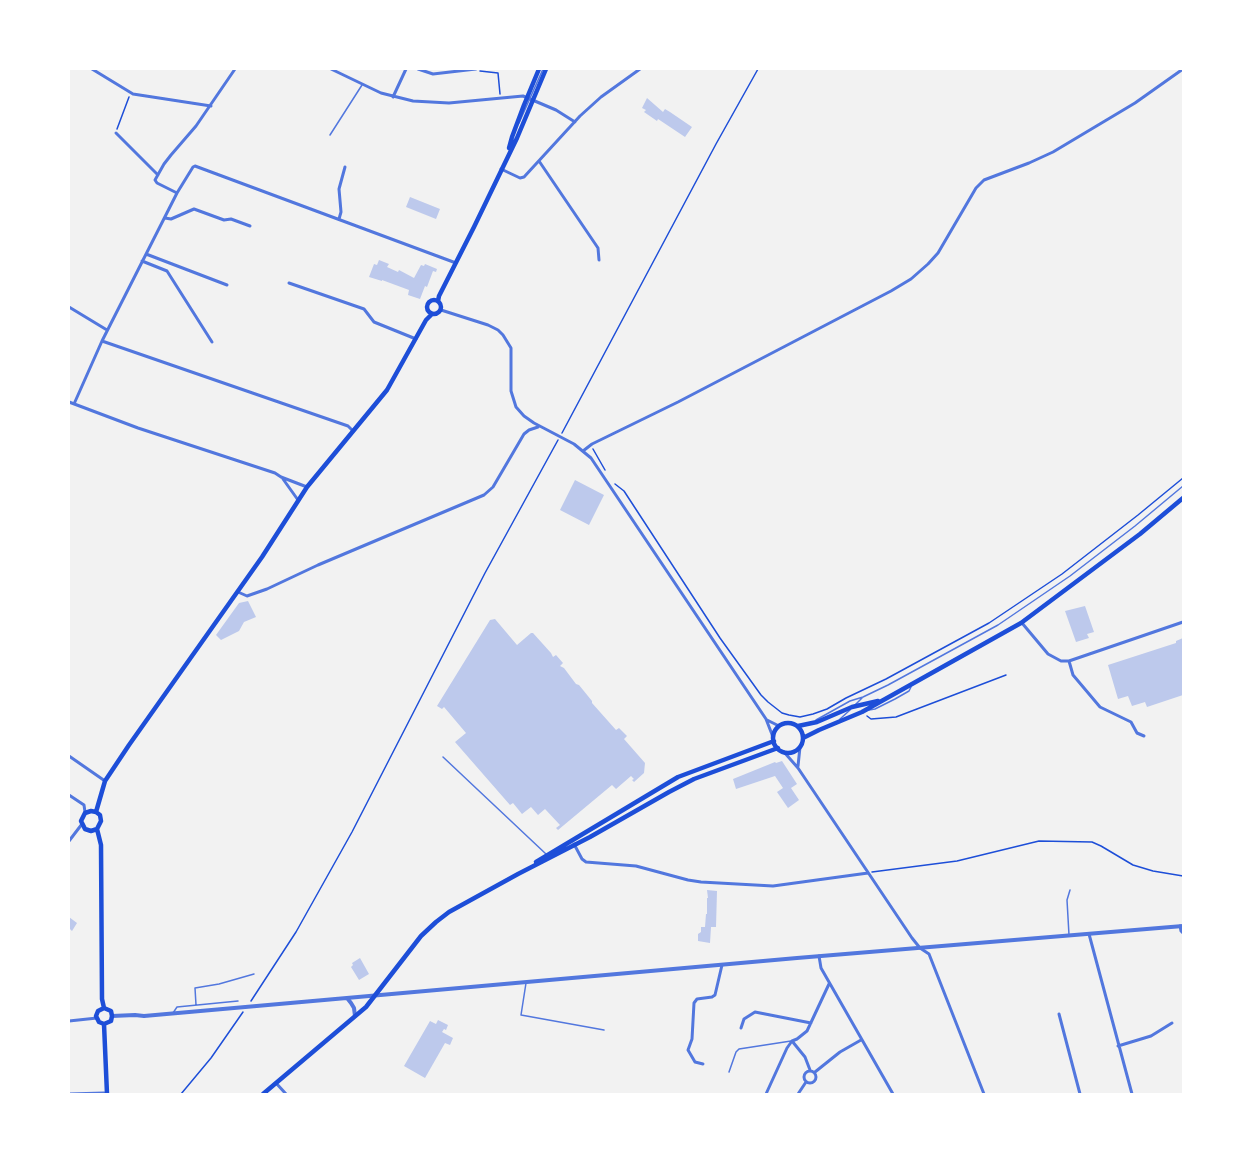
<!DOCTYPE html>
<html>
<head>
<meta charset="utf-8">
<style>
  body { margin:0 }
  #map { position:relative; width:1252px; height:1163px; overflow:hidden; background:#f2f2f2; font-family:"Alegreya Sans",sans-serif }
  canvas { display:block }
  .frame { position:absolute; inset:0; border:70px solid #fff; pointer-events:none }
</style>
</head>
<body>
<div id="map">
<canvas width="1252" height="1163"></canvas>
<div class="frame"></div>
</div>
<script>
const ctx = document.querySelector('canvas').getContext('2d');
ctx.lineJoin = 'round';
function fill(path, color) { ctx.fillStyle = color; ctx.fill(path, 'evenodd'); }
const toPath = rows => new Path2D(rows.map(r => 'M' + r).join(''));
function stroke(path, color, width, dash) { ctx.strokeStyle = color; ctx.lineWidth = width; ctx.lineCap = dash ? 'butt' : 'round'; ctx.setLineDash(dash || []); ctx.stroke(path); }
fill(toPath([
  [647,98,663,112,665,109,670,112,692,127,685,137,658,119,657,121,644,112,646,110,642,108],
  [410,197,440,209,436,219,406,207],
  [379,260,389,264,387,267,398,272,399,270,414,278,421,265,424,266,425,264,437,269,436,272,433,271,427,287,425,286,420,299,408,295,409,290,382,280,382,281,369,277,374,264,377,265],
  [575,480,604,495,589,525,560,510],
  [248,601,256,617,244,622,239,631,221,640,216,635,239,603],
  [1085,606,1094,632,1087,634,1089,638,1076,642,1065,611],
  [495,619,517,645,531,633,533,633,551,653,553,657,556,655,563,663,560,666,564,668,576,684,579,685,592,701,592,703,616,730,619,728,627,736,624,739,645,763,644,773,634,782,632,780,634,779,631,776,616,789,612,785,558,830,556,828,560,825,545,809,538,815,531,807,522,814,513,803,510,805,455,742,466,733,444,707,442,709,437,706,490,620],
  [1183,638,1183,695,1147,707,1145,702,1132,706,1128,696,1118,699,1108,665,1176,643,1176,641],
  [782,761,797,784,791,788,799,800,788,808,777,792,783,788,775,776,736,789,733,779,775,762,776,763],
  [707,890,717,891,716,927,711,927,710,943,698,941,698,934,701,932,701,927,705,927,706,914,707,914,707,898,708,898],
  [69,917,77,923,72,931,69,928],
  [360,958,369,974,359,980,351,967,353,965,352,963],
  [438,1020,448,1025,446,1030,444,1029,442,1032,453,1038,450,1045,445,1043,425,1078,404,1066,430,1021,436,1024]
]), '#bdc9ec');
stroke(toPath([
  [480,71,498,73,500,94],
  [117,129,129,97],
  [562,433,716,144,758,69],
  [593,449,605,470],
  [615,484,624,491,720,638,761,695,768,702,782,713,789,715,800,717,813,714,827,709,846,698,886,679,989,623,1062,574,1138,515,1183,478],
  [867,716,871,719,896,717,1006,675],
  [872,872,957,861,1039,841,1092,842,1101,846,1133,865,1153,871,1183,876],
  [251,1001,296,932,352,832,485,573,558,440],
  [181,1094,211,1058,243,1012]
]), '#1d4ed8', 1.5);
stroke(toPath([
  [519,123,543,69],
  [330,135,362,85],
  [855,705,862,698],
  [869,710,875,709,895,699,909,691,911,687],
  [840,719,850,710],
  [816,720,850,701,863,697,888,685,998,625,1070,576,1135,526,1183,486],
  [443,757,546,854],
  [1069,935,1067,900,1070,890],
  [526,983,521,1015,604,1030],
  [196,1005,195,988,219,984,254,974],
  [173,1013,177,1007,238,1001],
  [729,1072,736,1052,739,1049,791,1041]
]), '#5277de', 1.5);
stroke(toPath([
  [92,69,133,94,211,106],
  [235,69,196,126,171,155,164,164,155,180,157,183,177,193,193,167,195,166,456,263],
  [331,69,381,93,413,101,449,103,523,96,556,110,575,122],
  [418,69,433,74,476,69],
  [393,97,406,69],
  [116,133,158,175],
  [539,161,598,248,599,260],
  [501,169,520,178,524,177,580,116,601,97,640,69],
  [165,218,171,219,194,209,224,220,231,219,250,226],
  [339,219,341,212,339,189,345,167],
  [146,254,227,285],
  [142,261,167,271,212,342],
  [289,283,364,309,374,322,416,339],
  [69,307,107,330],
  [441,310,488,325,498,330,503,335,511,348,511,391,516,407,524,416,534,423,574,444,591,458,766,719,773,737],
  [102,341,348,426,352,430],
  [69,402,138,428,275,473,281,477,307,487],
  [74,404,102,341,177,193],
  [583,451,592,444,678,402,891,291,911,279,928,264,938,253,976,188,984,180,1029,163,1053,152,1135,103,1183,69],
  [283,479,298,500],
  [238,592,247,596,267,589,318,565,484,495,493,487,524,434,529,430,538,427],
  [1022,623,1048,654,1061,661,1069,661,1183,622],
  [1069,661,1073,675,1100,707,1131,722,1137,733,1144,736],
  [767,720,779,726],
  [784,752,798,768,912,938,920,948,929,954,984,1094],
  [69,756,105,781],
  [798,766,800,747],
  [69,795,84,805,85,812],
  [69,841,82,824],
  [574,844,582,859,586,862,636,866,688,880,701,882,773,886,868,873],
  [1180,926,1181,931,1183,933],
  [1089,934,1132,1094],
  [819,956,821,968,893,1094],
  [1059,1014,1080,1094],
  [69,1021,97,1018],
  [741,1028,744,1019,755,1012,811,1023],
  [792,1041,805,1057,810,1070],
  [1118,1046,1151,1036,1172,1023],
  [703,1064,695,1062,688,1050,692,1039,694,1003,697,999,712,997,715,995,722,965],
  '804 1077a6 6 0 1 1 12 0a6 6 0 1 1-12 0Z',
  [815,1072,840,1052,861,1040],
  [276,1083,286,1094],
  [69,1094,104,1093],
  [766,1094,787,1048,792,1041,797,1039,807,1031,829,984],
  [798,1094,806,1082]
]), '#5277de', 3);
stroke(toPath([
  [347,998,351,1003,354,1008,355,1016],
  [112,1016,135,1015,144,1016,797,958,1183,926]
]), '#5277de', 4);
stroke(toPath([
  '773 738a15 15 0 1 1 30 0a15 15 0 1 1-30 0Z',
  [798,726,817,722,852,707,878,701],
  [803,738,819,730,862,712,1021,623,1140,534,1183,498],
  [536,862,678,777,774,741],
  [263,1094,366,1007,421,936,436,922,449,912,518,874,590,837,669,792,694,779,778,748]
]), '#1d4ed8', 4.5);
stroke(toPath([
  [509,148,512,137,524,105,539,69],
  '427 307a7 7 0 1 1 14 0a7 7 0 1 1-14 0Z',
  [438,301,439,296,474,227,517,138,546,69],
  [96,812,105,781,129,745,262,557,307,487,387,390,426,320,432,314],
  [96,812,91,811,85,813,81,821,85,829,91,831,97,829],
  [96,812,100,815,101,821,97,829],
  [97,829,101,845,102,999,104,1008],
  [104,1008,111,1011,112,1016,111,1021,104,1024],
  [104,1008,98,1011,96,1016,99,1022,104,1024],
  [104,1024,107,1094]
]), '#1d4ed8', 4.5);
</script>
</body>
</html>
